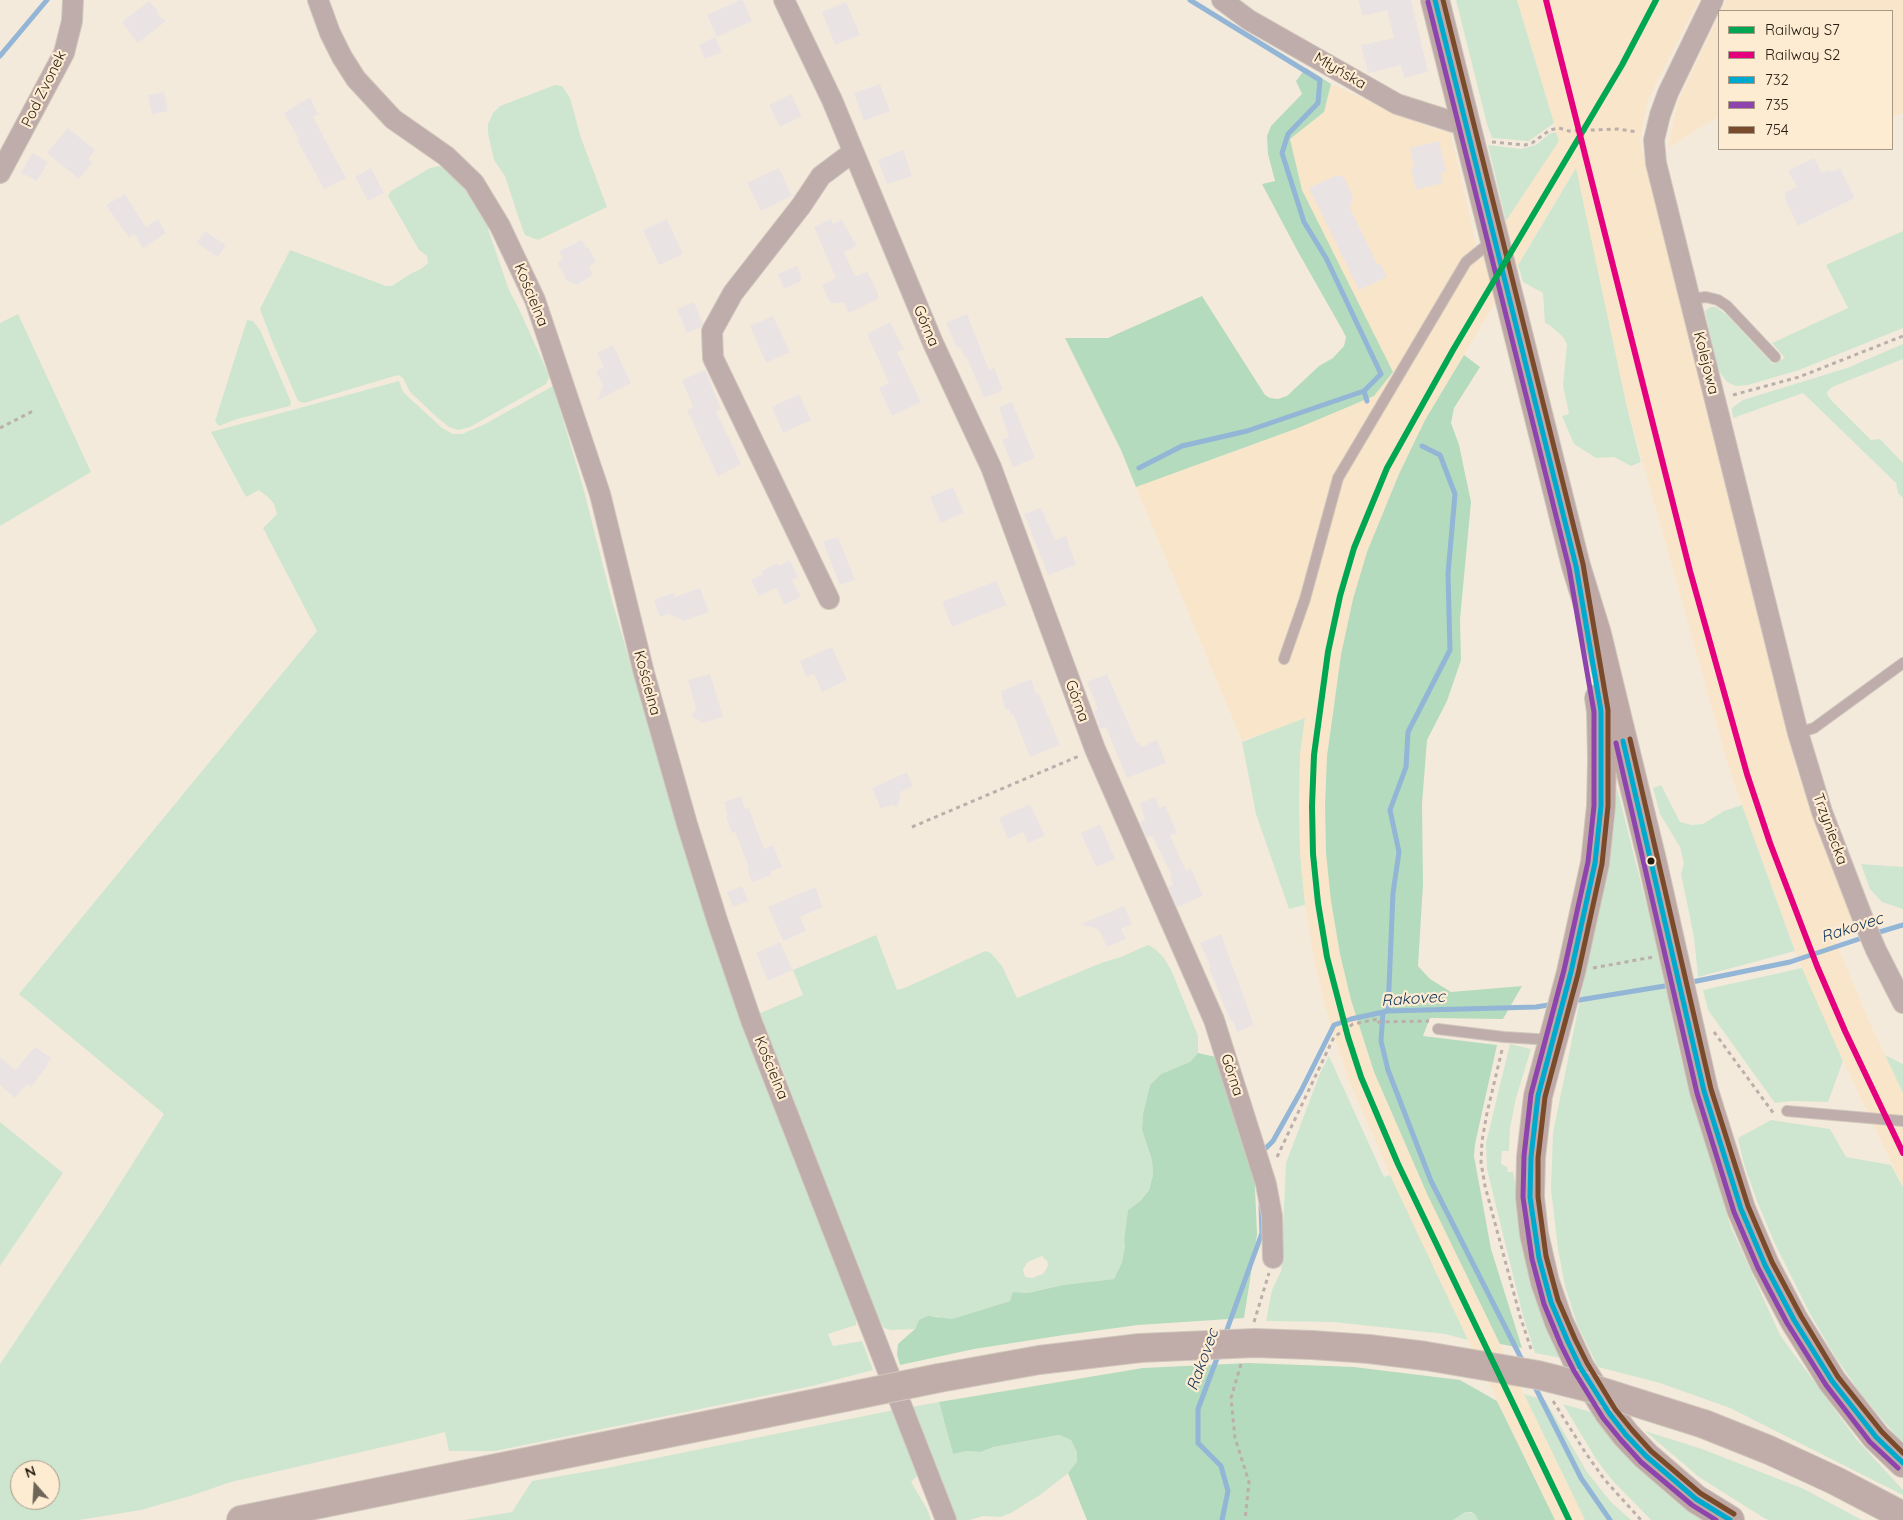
<!DOCTYPE html>
<html>
<head>
<meta charset="utf-8">
<style>
  body { margin:0 }
  #map { position:relative; width:1903px; height:1520px; overflow:hidden; background:#f4eadc; font-family:Quicksand,sans-serif }
  canvas { display:block }
  .legend { position:absolute; left:1718px; top:10px; width:175px; height:140px; box-sizing:border-box; background:#feecd2; border:1px solid #a79985; margin:0; padding:6px 9px; list-style:none; font-size:15px; color:#251d11 }
  .legend li { display:flex; align-items:center; gap:10px; height:25px }
  .legend b { width:25px; border:1px solid #a79985 }
  .north { position:absolute; left:10px; top:1460px; width:50px; height:50px; box-sizing:border-box; background:#feecd2; border:1px solid #a79985; border-radius:50%; rotate:341deg; font-size:14px; font-weight:700; line-height:20px; text-align:center; color:#251d11 }
  .north::after { content:''; display:block; margin:auto; width:18px; height:22px; background:#6d6558; clip-path:polygon(50% 0,100% 100%,50% 72%,0 100%) }
</style>
</head>
<body>
<div id="map">
<canvas width="1903" height="1520"></canvas>
<ul class="legend">
<li><b style="height:6px;background:#00a651"></b>Railway S7</li>
<li><b style="height:6px;background:#e5007d"></b>Railway S2</li>
<li><b style="height:6px;background:#00a9ce"></b>732</li>
<li><b style="height:6px;background:#8e44ad"></b>735</li>
<li><b style="height:6px;background:#7a4b2a"></b>754</li>
</ul>
<div class="north">N</div>
</div>
<script>
const ctx = document.querySelector('canvas').getContext('2d');
ctx.lineJoin = 'round';
function fill(path, color) { ctx.fillStyle = color; ctx.fill(path, 'evenodd'); }
const toPath = rows => new Path2D(rows.map(r => 'M' + r).join(''));
function stroke(path, color, width, dash) { ctx.strokeStyle = color; ctx.lineWidth = width; ctx.lineCap = dash ? 'butt' : 'round'; ctx.setLineDash(dash || []); ctx.stroke(path); }
function label(font, color, halo, rows, align = 'center') {
  ctx.font = font + ' Quicksand,sans-serif'; ctx.lineWidth = 4.5; ctx.setLineDash([]); ctx.textBaseline = 'middle'; ctx.strokeStyle = halo; ctx.fillStyle = color; for (const [text, x, y, turn = 0] of rows) {
    ctx.save(); ctx.translate(x, y); ctx.rotate((+turn || 0) * Math.PI / 180); ctx.textAlign = isNaN(turn) ? turn : align; if (halo) ctx.strokeText(text, 0, 0); ctx.fillText(text, 0, 0); ctx.restore();
  }
}
fill(toPath([
  [1517,0,1699,0,1648,99,1640,141,1796,768,1853,920,1830,928,1869,1021,1903,1093,1903,1187,1832,1037,1804,974,1730,772,1626,403,1575,169,1425,420,1399,474,1333,706,1327,756,1325,806,1340,954,1351,1000,1374,1072,1428,1196,1585,1520,1555,1520,1404,1207,1349,1081,1325,1007,1314,959,1305,905,1300,854,1299,805,1300,754,1305,719,1242,741,1136,487,1298,428,1374,396,1393,373,1302,190,1290,139,1324,112,1331,84,1431,128,1450,131,1480,261,1559,141],
  [1726,0,1903,0,1903,113,1892,117,1892,11,1721,11],
  [1719,15,1719,116,1668,148,1677,104]
]), '#f9e6ca');
fill(toPath([
  [1456,0,1517,0,1554,123,1529,141,1492,138,1487,124],
  [555,85,562,86,570,98,581,138,607,207,538,240,525,235,519,219,505,176,494,160,488,133,488,124,493,113,500,106],
  [1556,132,1559,141,1506,221,1488,145,1521,149,1536,145,1549,134],
  [439,166,448,170,488,217,488,229,509,290,519,309,547,371,549,378,546,384,470,427,458,430,449,427,439,419,410,392,403,378,398,375,304,403,298,401,272,341,260,309,290,250,386,286,392,286,410,274,421,269,428,263,427,256,419,250,388,196,391,191,430,168],
  [1576,168,1626,403,1641,462,1631,466,1614,457,1596,458,1574,444,1562,416,1569,414,1563,385,1567,345,1564,338,1551,326,1545,323,1543,293,1523,282,1518,265],
  [1903,231,1903,328,1799,370,1748,385,1736,386,1727,382,1718,370,1705,311,1711,307,1716,307,1727,315,1773,364,1785,358,1772,343,1848,308,1826,265],
  [18,314,91,472,0,526,0,323],
  [247,320,253,321,260,330,291,402,290,406,237,419,219,426,215,421],
  [1903,344,1903,359,1832,387,1827,392,1828,396,1833,402,1871,440,1880,439,1903,463,1903,498,1898,493,1896,483,1803,393,1733,418,1732,408,1743,400,1847,368],
  [399,381,403,392,442,428,453,434,462,434,485,424,553,386,583,487,612,601,701,903,743,1020,856,1314,856,1325,828,1334,833,1346,862,1341,873,1370,812,1386,495,1451,449,1451,445,1432,426,1437,231,1482,190,1496,141,1510,79,1520,0,1520,0,1364,102,1212,164,1114,19,994,317,631,263,528,277,514,274,504,268,497,259,490,246,497,211,432],
  [20,1470,50,1470,50,1500,20,1500],
  [1305,718,1300,754,1299,805,1300,854,1305,905,1289,909,1256,814,1242,742],
  [1661,785,1680,822,1692,825,1703,824,1724,811,1742,805,1795,951,1698,977,1694,937,1681,874,1684,864,1680,847,1660,814,1653,788],
  [1617,788,1653,931,1680,1054,1730,1225,1780,1335,1857,1440,1903,1490,1903,1495,1730,1408,1660,1383,1598,1367,1577,1324,1565,1286,1558,1249,1551,1189,1553,1133,1604,882,1612,839],
  [1861,864,1903,867,1903,909,1882,902,1870,889],
  [876,935,897,990,907,987,985,951,991,953,1002,966,1017,998,1101,963,1121,957,1148,945,1155,949,1164,958,1172,972,1198,1036,1198,1053,1190,1062,1161,1074,1150,1085,1143,1114,1142,1130,1152,1160,1153,1175,1149,1189,1140,1201,1128,1210,1124,1240,1125,1246,1122,1262,1114,1279,1063,1285,1028,1293,1014,1292,1010,1301,952,1319,943,1319,937,1316,919,1320,915,1329,891,1330,884,1328,875,1313,862,1284,782,1068,769,1044,758,1014,803,995,793,970],
  [1042,1256,1047,1261,1048,1266,1043,1274,1032,1278,1025,1277,1023,1269,1028,1262],
  [1802,968,1843,1061,1828,1102,1790,1101,1775,1103,1708,1010,1703,990],
  [1510,1044,1531,1049,1516,1098,1510,1128,1509,1151,1502,1151,1501,1164,1507,1167,1508,1172,1513,1172,1541,1314,1561,1358,1535,1353,1523,1316,1487,1169,1486,1143],
  [1885,1055,1903,1064,1903,1093],
  [1329,1056,1384,1177,1390,1175,1468,1340,1445,1334,1333,1322,1266,1321,1272,1290,1281,1271,1286,1163,1321,1071],
  [1771,1120,1830,1129,1846,1157,1891,1165,1903,1187,1903,1444,1861,1394,1836,1358,1809,1312,1775,1244,1757,1201,1744,1164,1738,1138],
  [0,1122,63,1173,0,1266],
  [1524,1394,1545,1400,1587,1472,1611,1502,1631,1520,1585,1520],
  [939,1402,953,1454,966,1451,981,1452,993,1447,1059,1435,1071,1440,1078,1452,1077,1463,1072,1470,1040,1495,1011,1513,1000,1517,983,1516,970,1520,953,1520,911,1407],
  [1563,1404,1594,1413,1626,1454,1645,1473,1703,1520,1651,1520,1612,1480,1596,1459],
  [894,1410,920,1473,911,1482,927,1509,931,1520,464,1520,512,1512,532,1481,607,1468],
  [1645,1431,1702,1449,1804,1489,1862,1520,1769,1520,1764,1518,1699,1477],
  [1467,1512,1476,1514,1478,1520,1453,1520]
]), '#cee6cf');
fill(toPath([
  [1306,68,1331,84,1324,112,1290,139,1302,190,1393,372,1374,396,1298,428,1136,487,1121,450,1065,338,1108,338,1202,296,1265,395,1270,398,1278,399,1287,396,1319,366,1333,358,1344,346,1346,337,1343,331,1297,250,1262,184,1275,181,1268,154,1267,136,1271,126,1302,94,1296,81],
  [1464,355,1480,367,1454,408,1451,423,1459,445,1471,502,1460,619,1461,660,1447,701,1427,740,1422,804,1423,884,1418,966,1430,979,1451,992,1522,986,1503,1019,1430,1018,1423,1036,1497,1045,1475,1144,1474,1156,1491,1249,1522,1348,1500,1344,1428,1196,1374,1072,1351,1000,1340,954,1331,901,1326,853,1325,806,1327,756,1341,655,1353,599,1367,552,1399,474,1425,420],
  [1198,1053,1216,1057,1254,1165,1257,1235,1244,1318,1138,1325,1064,1335,974,1349,900,1365,897,1354,898,1344,915,1329,919,1320,928,1316,952,1319,1010,1301,1013,1292,1028,1293,1063,1285,1114,1279,1122,1262,1125,1246,1124,1240,1128,1210,1140,1201,1149,1190,1153,1175,1152,1160,1142,1130,1143,1114,1150,1085,1161,1074,1190,1062],
  [1249,1363,1354,1367,1460,1380,1497,1401,1555,1520,1478,1520,1475,1514,1471,1512,1466,1512,1453,1520,1087,1520,1068,1473,1077,1462,1077,1452,1071,1440,1059,1435,993,1447,981,1452,966,1451,953,1454,939,1402,1143,1368]
]), '#b4dbbd');
stroke(toPath([
  [1190,0,1320,80,1318,103,1288,134,1282,153,1304,222,1326,258,1381,374,1364,391,1367,401],
  [0,56,47,0],
  [1139,468,1182,446,1247,431,1364,391],
  [1873,934,1903,925],
  [1687,983,1790,962,1865,937],
  [1573,1001,1671,985],
  [1388,1011,1393,893,1399,852,1390,810,1406,767,1408,732,1450,650,1448,574,1455,494,1440,455,1422,446],
  [1383,1012,1381,1041,1388,1070,1431,1181,1523,1362],
  [1261,1153,1273,1141,1301,1091,1334,1025,1351,1019,1388,1011,1536,1007,1555,1004],
  [1225,1335,1262,1233,1261,1206],
  [1219,1353,1198,1409,1198,1443,1221,1466,1228,1491,1222,1520],
  [1533,1383,1581,1478,1610,1520]
]), '#93b5d6', 5);
fill(toPath([
  [740,0,743,0,752,21,717,37,707,15],
  [1358,0,1411,0,1428,72,1404,78,1401,65,1368,73,1361,45,1394,38,1387,10,1363,16],
  [149,1,159,12,157,14,166,21,138,43,122,22],
  [846,2,860,35,835,45,822,12],
  [715,37,722,52,705,59,699,45],
  [880,84,890,111,864,121,854,93],
  [164,92,168,111,152,114,148,95],
  [791,94,802,116,780,127,769,105],
  [310,97,318,114,313,117,346,178,324,189,297,140,299,139,284,113],
  [68,128,95,150,88,159,93,162,79,179,47,153],
  [1439,141,1446,172,1441,173,1443,183,1416,190,1411,167,1414,166,1410,148],
  [903,150,912,176,887,184,878,160],
  [32,153,48,162,37,181,21,173],
  [1814,158,1822,173,1830,169,1831,172,1840,168,1855,198,1798,226,1784,197,1786,196,1784,193,1797,187,1788,171],
  [371,168,384,193,368,201,355,177],
  [779,168,792,196,761,211,747,183],
  [1337,175,1344,177,1353,197,1350,208,1377,264,1381,265,1387,277,1359,290,1309,188],
  [125,194,146,227,158,219,166,233,143,248,134,234,129,238,106,205],
  [667,219,683,254,659,265,643,230],
  [831,219,833,224,842,220,857,246,844,252,855,276,868,272,878,294,878,299,849,313,844,303,830,303,822,285,836,278,814,227],
  [205,231,226,245,218,257,197,243],
  [582,240,586,248,588,247,596,262,589,266,593,275,577,285,567,281,557,262,563,259,559,251],
  [797,266,801,275,801,281,784,289,778,274],
  [694,302,703,324,701,327,687,333,677,309],
  [967,314,989,370,994,368,1003,390,984,398,966,356,965,357,960,347,957,348,946,323],
  [773,316,790,352,766,363,750,326],
  [890,322,904,349,897,352,921,402,892,416,879,388,889,383,867,334],
  [613,345,631,383,598,400,603,385,596,371,604,367,597,353],
  [705,370,721,409,716,411,741,464,718,476,687,410,693,407,682,380],
  [799,394,811,420,783,433,772,407],
  [1012,402,1035,458,1013,467,1002,440,1009,437,999,407],
  [953,487,964,513,941,523,930,497],
  [1041,508,1055,540,1066,536,1076,565,1048,575,1024,514],
  [838,537,855,580,840,585,823,542],
  [790,560,798,577,792,580,801,597,784,605,776,588,759,596,751,580,763,574,761,571,777,563,779,566],
  [996,581,1007,605,952,627,942,602],
  [700,588,709,612,684,621,669,614,660,617,654,600,673,593,675,597],
  [832,647,847,680,822,692,814,674,806,677,800,661],
  [710,674,723,717,703,723,691,716,696,709,688,680],
  [1107,674,1137,743,1139,742,1141,747,1157,740,1166,763,1127,778,1107,730,1105,727,1100,729,1094,711,1098,709,1087,682],
  [1031,679,1037,695,1039,694,1060,745,1030,757,1013,714,1011,715,1009,710,1005,709,1001,691],
  [907,772,913,786,899,793,901,796,897,807,891,805,881,809,872,788],
  [741,796,745,809,749,808,764,849,773,845,782,867,770,872,771,875,752,882,747,868,749,867,735,832,732,833,726,816,728,815,724,802],
  [1155,797,1160,808,1165,805,1177,833,1170,835,1186,871,1191,868,1203,896,1177,907,1168,887,1173,885,1170,877,1172,876,1152,836,1147,838,1140,822,1145,820,1140,803],
  [1030,804,1045,836,1028,843,1023,832,1008,839,999,818],
  [1100,824,1115,859,1096,867,1081,833],
  [742,886,748,901,733,907,727,892],
  [815,887,823,907,800,917,806,931,783,941,768,907],
  [1124,906,1132,924,1121,929,1126,939,1107,947,1098,929,1081,924],
  [1221,934,1254,1025,1237,1032,1233,1021,1231,1022,1209,968,1211,967,1200,943],
  [780,942,793,970,768,981,756,953],
  [35,1047,51,1058,47,1063,48,1065,31,1087,27,1084,15,1098,0,1085,0,1057,15,1070]
]), '#eae3e4');
const service = toPath([
  [1690,299,1706,297,1718,300,1727,306,1775,357],
  [1284,659,1305,599,1338,478,1466,262,1492,241],
  [1798,733,1814,728,1903,663],
  [1438,1029,1504,1037,1552,1040],
  [1787,1111,1903,1121]
]);
const minor = toPath([
  [318,0,330,33,342,57,356,79,393,119,446,156,474,183,500,226,535,300,600,494,644,673,687,824,717,920,751,1020,946,1520],
  [784,0,832,100,933,343,991,467,1095,749,1214,1020,1266,1184,1272,1216,1273,1258],
  [1222,0,1249,20,1397,104,1466,126],
  [1713,0,1668,93,1660,115,1654,140,1656,163,1798,733,1822,812,1865,924,1876,950,1903,1003],
  [0,173,64,53,72,21,73,0],
  [829,599,713,358,712,331,733,293,801,206,821,176,853,152]
]);
const secondary = toPath([
  [1435,0,1576,566,1597,634,1652,860,1704,1091,1741,1209,1765,1265,1794,1320,1832,1381,1876,1437,1903,1463],
  [1599,698,1601,711,1602,759,1601,806,1595,863,1571,972,1538,1096,1531,1157,1530,1197,1534,1234,1545,1282,1559,1322,1580,1367,1609,1413,1626,1435,1646,1456,1696,1499,1730,1520]
]);
const primary = toPath([
  [939,1378,1039,1360,1140,1348],
  [1704,1424,1769,1450,1836,1481,1903,1516],
  [241,1520,846,1397]
]);
stroke(service, '#d1c8bd', 12);
stroke(minor, '#d1c8bd', 22);
stroke(secondary, '#d1c8bd', 30);
stroke(primary, '#d1c8bd', 30);
stroke(toPath([
  [1492,142,1525,145,1532,143,1550,130,1559,128,1569,131,1618,129,1637,132],
  [1733,395,1799,377,1903,336],
  [0,428,33,411],
  [912,827,1079,756],
  [1593,968,1653,957],
  [1714,1032,1774,1114],
  [1502,1050,1487,1113,1482,1141,1481,1162,1485,1186,1520,1316,1532,1352],
  [1277,1157,1334,1037,1353,1024,1378,1019,1378,1022,1429,1021],
  [1254,1322,1269,1273],
  [1241,1364,1231,1398,1235,1438,1249,1482,1245,1520],
  [1553,1401,1585,1452,1604,1479,1641,1520]
]), '#bcaeab', 3, [4, 4]);
stroke(service, '#bfadac', 10);
stroke(minor, '#bfadac', 20);
stroke(secondary, '#bea9a6', 28);
stroke(primary, '#c0aca8', 28);
const primaryBridge = toPath([
  [1140,1348,1255,1343,1312,1345,1369,1349,1426,1356,1538,1375,1590,1388,1704,1424],
  [846,1397,939,1378]
]);
stroke(primaryBridge, '#d1c8bd', 30, []);
stroke(primaryBridge, '#c0aca8', 28);
stroke(toPath([
  [1435,0,1576,566,1601,711,1601,806,1595,863,1571,972,1538,1096,1531,1157,1530,1197,1539,1258,1551,1302,1568,1342,1580,1367,1609,1413,1626,1435,1646,1456,1696,1499,1730,1520],
  [1623,741,1704,1091,1741,1209,1765,1265,1794,1320,1832,1381,1876,1437,1903,1463]
]), '#00a9ce', 5);
stroke(toPath([
  [1428,2,1569,568,1594,712,1594,806,1588,862,1564,970,1531,1094,1524,1156,1523,1197,1532,1259,1544,1304,1561,1345,1574,1371,1603,1418,1621,1440,1641,1462,1692,1505,1716,1520],
  [1616,743,1697,1093,1734,1212,1758,1268,1787,1323,1826,1385,1870,1442,1898,1468]
]), '#8e44ad', 5);
stroke(toPath([
  [1443,0,1583,564,1608,710,1608,806,1602,864,1578,974,1545,1097,1538,1158,1538,1197,1546,1256,1558,1300,1575,1339,1587,1363,1615,1409,1632,1430,1651,1451,1700,1493,1734,1514],
  [1630,739,1711,1089,1748,1206,1772,1262,1801,1316,1838,1377,1882,1432,1903,1453]
]), '#7a4b2a', 5);
stroke(toPath([
  [1569,1520,1398,1164,1361,1077,1348,1037,1327,957,1318,903,1313,854,1312,806,1314,755,1328,652,1340,596,1354,548,1387,468,1453,350,1622,65,1656,0]
]), '#00a651', 6);
stroke(toPath([
  [1546,0,1690,571,1747,774,1770,843,1817,966,1845,1031,1903,1153]
]), '#e5007d', 6);
for (const [x, y, r, color] of [
  [1651,861,4.5,"#251d11"]
]) { const dot = new Path2D(); dot.arc(x, y, r, 0, 2 * Math.PI); ctx.fillStyle = color; ctx.fill(dot); stroke(dot, '#feecd2', 2); }
label('15px', '#251d11', '#feecd2', [
  ["Młyńska",1340,71,30],
  ["Pod Zvonek",44,89,-64],
  ["Kościelna",531,295,68],
  ["Górna",926,326,67],
  ["Kolejowa",1706,363,76],
  ["Kościelna",647,683,75],
  ["Górna",1077,701,70],
  ["Trzyniecka",1830,829,70],
  ["Kościelna",771,1068,68],
  ["Górna",1232,1075,72]
]);
label('italic 16px', '#0e3559', '#feecd2', [
  ["Rakovec",1852,928,-18],
  ["Rakovec",1413,999,-4],
  ["Rakovec",1203,1360,-70]
]);
</script>
</body>
</html>
